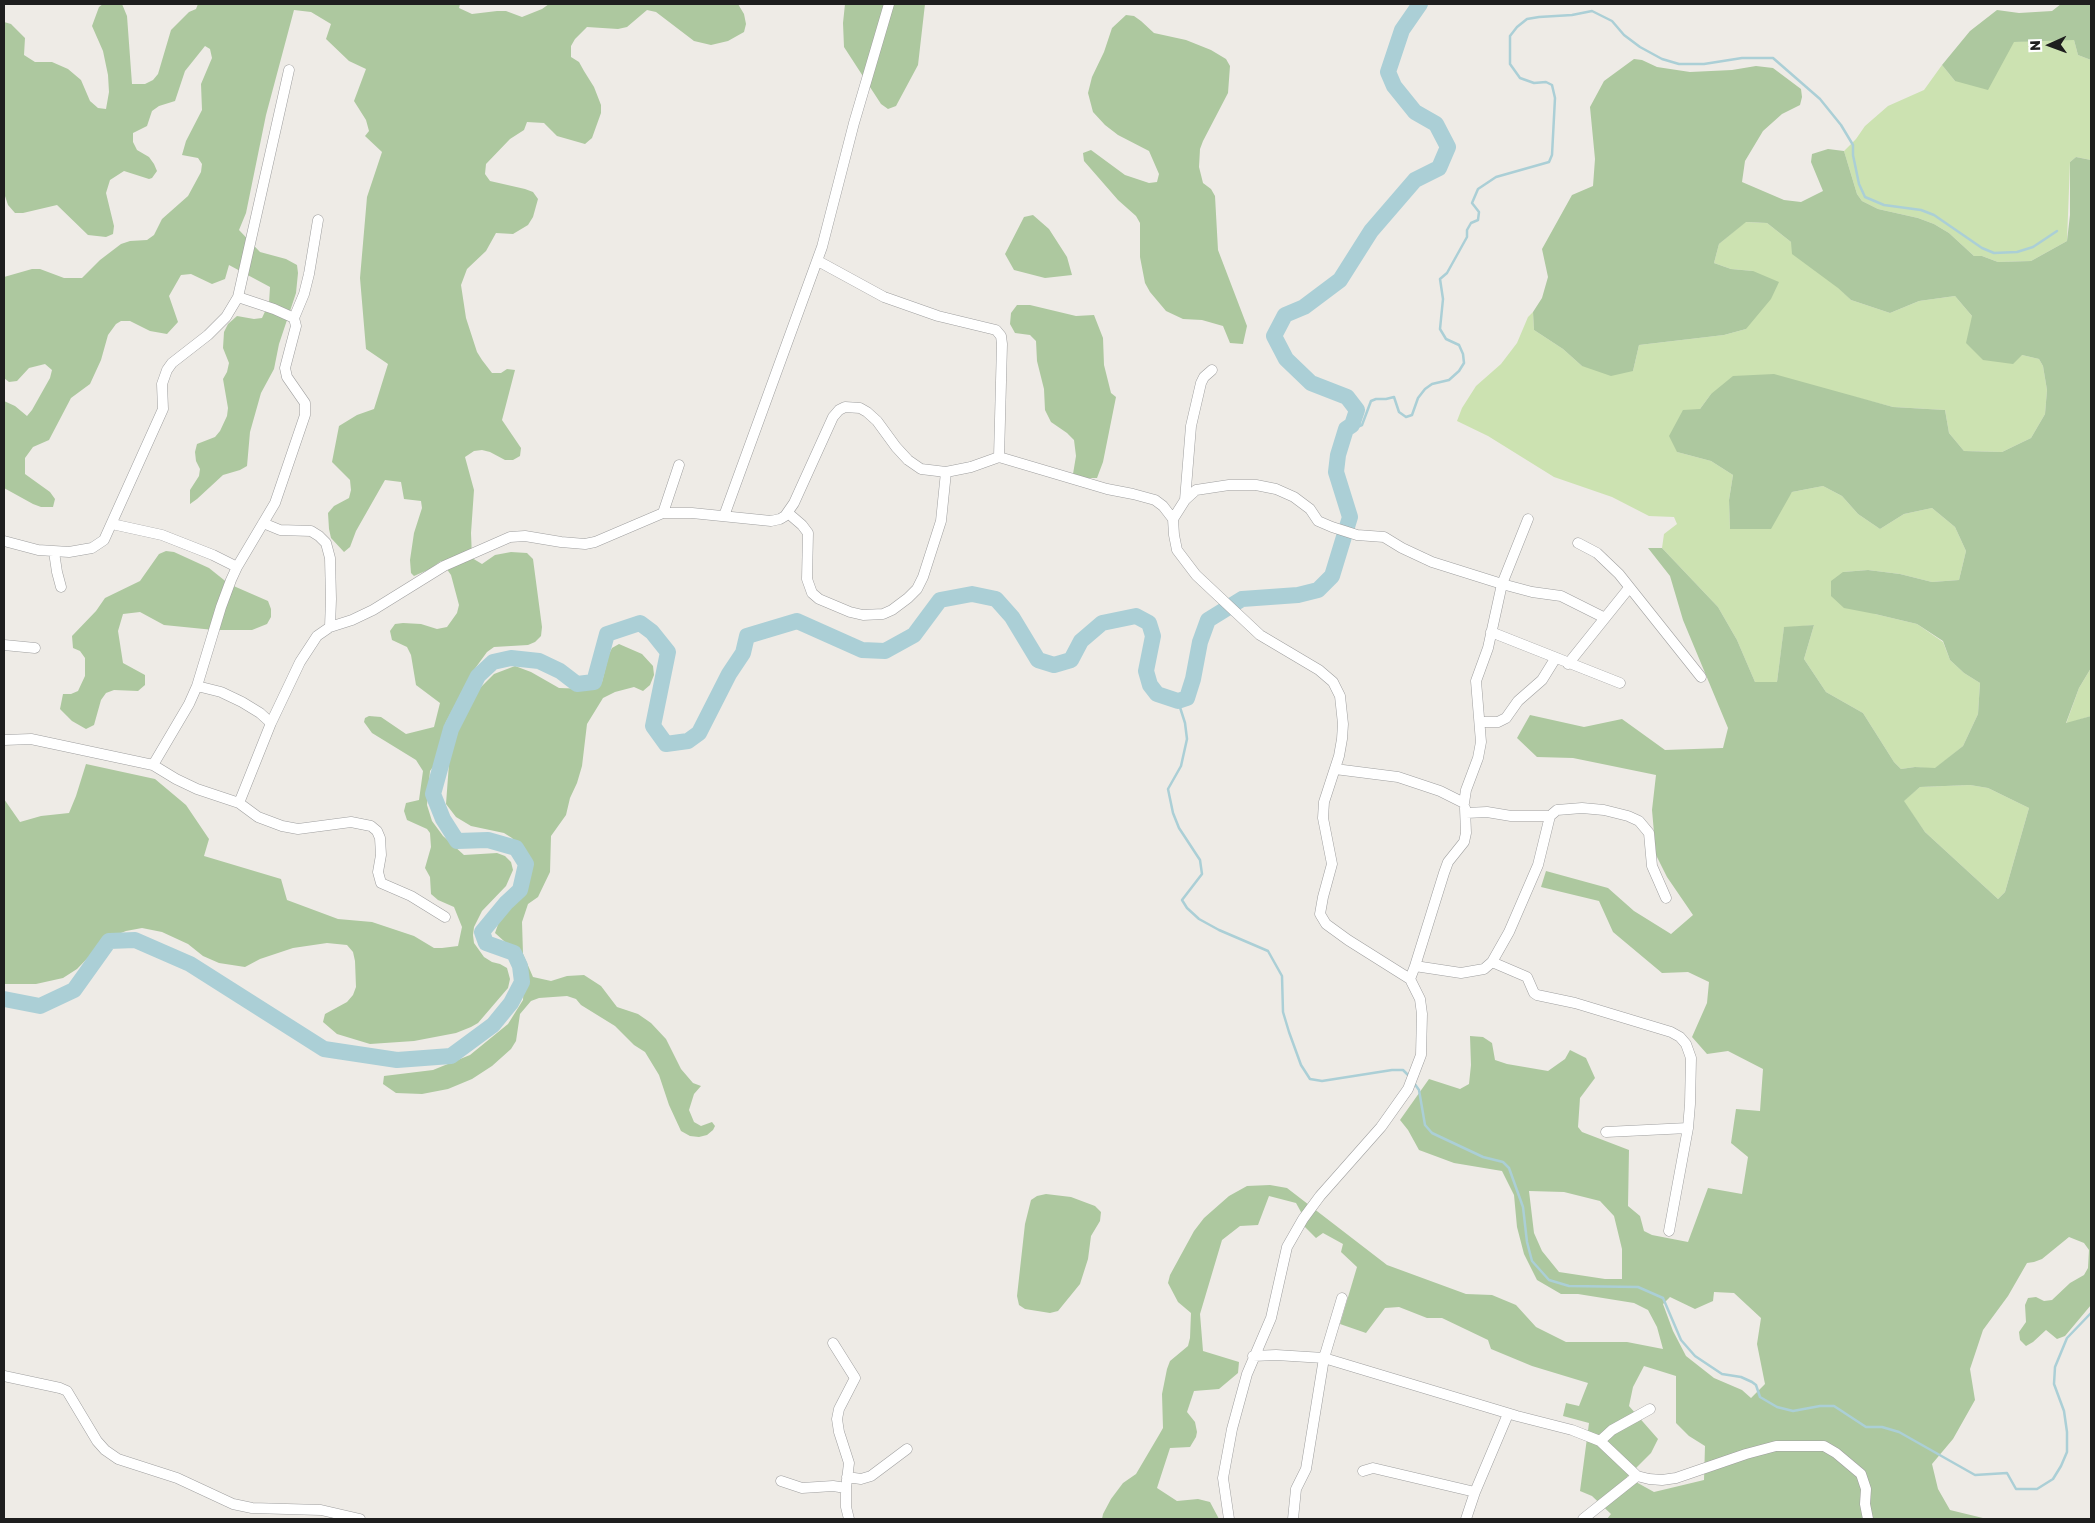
<!DOCTYPE html>
<html>
<head>
<meta charset="utf-8">
<style>
  body { margin:0 }
  #map { position:relative; width:2095px; height:1523px; overflow:hidden; background:#eeebe6; font-family:"Golos Text",sans-serif }
  canvas { display:block }
  .frame { position:absolute; inset:0; border:5px solid #1e1e1e; pointer-events:none }
  .north { position:absolute; left:2025px; top:20px; width:50px; height:50px; -webkit-text-stroke:4px #fff; paint-order:stroke; rotate:268deg; font-size:14px; font-weight:700; line-height:20px; text-align:center; color:#1e1e1e }
  .north::after { content:''; display:block; margin:auto; width:18px; height:22px; background:#1e1e1e; clip-path:polygon(50% 0,100% 100%,50% 72%,0 100%) }
</style>
</head>
<body>
<div id="map">
<canvas width="2095" height="1523"></canvas>
<div class="frame"></div>
<div class="north">N</div>
</div>
<script>
const ctx = document.querySelector('canvas').getContext('2d');
ctx.lineJoin = 'round';
function fill(path, color) { ctx.fillStyle = color; ctx.fill(path, 'evenodd'); }
const toPath = rows => new Path2D(rows.map(r => 'M' + r).join(''));
function stroke(path, color, width, dash) { ctx.strokeStyle = color; ctx.lineWidth = width; ctx.lineCap = dash ? 'butt' : 'round'; ctx.setLineDash(dash || []); ctx.stroke(path); }
fill(toPath([
  [2039,40,2074,40,2078,55,2091,60,2091,160,2076,157,2070,162,2067,241,2031,261,1998,262,1982,256,1974,256,1949,233,1934,224,1918,218,1878,209,1862,201,1857,194,1844,151,1856,139,1865,126,1888,106,1924,90,1942,65,1955,81,2013,42],
  [1745,222,1767,223,1791,242,1851,300,1890,313,1919,301,1955,296,1972,316,2022,355,2039,359,2043,366,2047,390,2045,414,2031,438,2002,452,1964,451,1949,433,1945,410,1893,407,1812,386,1711,394,1700,409,1677,452,1711,461,1733,475,1729,500,1730,529,1785,501,1792,492,1823,486,1842,496,1858,514,1880,529,1904,514,1932,508,1955,527,1966,551,1959,580,1932,582,1900,574,1868,570,1843,572,1875,614,1917,624,1943,642,1950,660,1964,673,1980,683,1978,714,1963,746,1935,769,1915,767,1901,769,1894,762,1863,713,1826,692,1804,659,1814,625,1784,628,1777,682,1755,682,1737,640,1718,607,1662,548,1664,534,1677,524,1674,517,1649,516,1612,497,1554,477,1488,436,1457,421,1462,408,1476,386,1501,364,1517,343,1528,317,1533,312,1534,330,1563,349,1582,366,1633,371,1639,345,1724,335,1746,329,1753,271,1731,269,1714,263,1719,244],
  [2091,668,2091,716,2066,724,2079,688],
  [1970,785,1988,788,2029,808,2005,892,1998,899,1925,832,1903,801,1920,787]
]), '#cce2b1');
fill(toPath([
  [103,4,122,4,127,16,132,84,145,84,153,80,158,74,171,30,189,12,196,9,198,4,460,4,459,8,472,14,497,11,506,11,522,17,542,9,549,4,738,4,744,14,746,24,744,32,728,41,711,45,694,41,656,12,647,10,627,27,618,29,587,27,575,39,571,46,571,57,579,62,584,71,594,87,601,105,601,113,592,138,585,144,557,136,544,123,527,122,524,130,510,139,486,164,485,174,490,181,525,189,533,192,538,199,533,217,528,225,513,234,496,233,486,251,467,269,461,285,466,318,477,352,482,360,492,373,501,373,507,369,515,370,502,420,521,448,520,456,513,460,505,460,490,452,482,450,474,451,465,457,474,490,471,533,472,558,482,564,495,555,511,552,527,553,533,559,542,627,541,636,535,642,528,645,494,647,487,652,471,674,446,722,435,764,430,771,427,805,432,821,443,836,464,855,497,853,505,856,511,862,513,870,506,886,482,911,474,927,473,935,474,943,484,957,492,962,500,964,507,968,510,979,508,988,478,1023,471,1027,456,1033,414,1041,370,1044,337,1034,323,1022,325,1014,347,1002,353,995,356,987,355,961,353,952,347,945,327,943,293,948,260,959,245,967,219,963,203,956,188,944,162,932,142,928,126,931,106,939,77,969,63,978,36,984,4,984,4,799,20,822,41,816,69,813,76,796,86,764,155,779,186,805,209,839,204,856,281,879,287,900,338,919,372,922,414,936,434,948,442,948,458,946,462,927,454,907,438,900,431,894,430,877,425,868,431,847,430,833,427,829,407,820,404,811,406,803,419,800,423,771,416,760,372,733,364,722,365,718,369,716,381,717,406,734,434,727,440,703,416,685,411,655,407,647,392,640,390,631,395,624,403,623,421,624,437,629,447,627,457,613,459,605,451,575,441,561,430,569,414,576,411,573,410,560,414,533,422,508,421,501,404,499,401,482,385,480,356,531,350,547,344,552,331,538,329,529,328,513,334,506,349,498,351,490,350,480,332,462,339,426,357,415,374,409,388,364,366,349,360,278,367,197,382,152,365,136,369,131,366,120,354,101,366,69,349,61,326,39,331,24,311,12,294,10,266,115,246,213,239,230,260,252,286,259,297,265,298,273,296,293,279,344,274,369,261,393,250,432,247,466,240,470,223,475,197,499,190,504,190,490,199,476,200,469,196,461,195,452,197,444,215,437,220,431,227,416,228,408,223,379,227,372,229,363,223,348,224,332,228,324,237,316,254,319,262,318,269,303,270,287,229,265,225,279,212,284,191,274,181,275,169,296,178,322,167,334,150,331,130,321,121,321,116,324,108,335,101,360,90,384,71,398,49,440,33,447,25,458,25,474,50,492,55,499,53,507,41,507,33,504,4,488,4,401,15,406,27,416,32,410,50,378,52,370,45,364,29,368,17,381,9,382,4,378,4,277,32,269,40,269,64,278,82,278,100,260,121,244,130,241,147,240,154,235,162,219,188,196,201,172,202,164,198,158,182,155,186,141,202,110,201,84,212,58,210,49,205,46,185,71,175,101,159,106,152,111,147,126,133,133,133,142,137,150,149,157,154,164,157,171,152,178,149,179,124,171,110,180,106,193,114,226,113,234,106,237,88,235,57,205,23,213,15,213,8,205,4,193,4,22,11,24,25,38,24,55,35,62,52,62,68,69,81,80,90,101,98,108,106,109,109,92,108,75,103,51,92,26,99,7],
  [845,4,925,4,918,65,896,106,888,109,881,104,844,47,843,23],
  [2061,4,2091,4,2091,60,2078,55,2074,40,2014,42,1988,90,1955,81,1942,65,1970,31,1997,10,2019,13,2052,11],
  [1126,15,1134,16,1141,21,1154,33,1186,40,1211,50,1226,59,1230,66,1228,93,1203,141,1200,149,1199,167,1203,183,1211,189,1215,196,1218,250,1247,326,1243,344,1230,343,1223,326,1202,320,1183,319,1166,311,1150,292,1145,283,1140,257,1140,223,1136,216,1118,200,1084,161,1083,153,1091,150,1125,175,1149,183,1157,182,1159,174,1149,151,1118,135,1105,125,1093,112,1088,93,1092,77,1104,52,1112,28],
  [1634,59,1642,60,1657,67,1690,72,1732,70,1756,66,1773,68,1801,89,1802,97,1800,105,1782,114,1763,131,1745,161,1742,182,1784,200,1801,202,1823,191,1811,162,1812,154,1828,149,1844,151,1857,194,1862,201,1878,209,1918,218,1934,224,1949,233,1974,256,1982,256,1998,262,2031,261,2067,241,2070,215,2070,162,2076,157,2091,160,2091,668,2079,688,2066,723,2091,716,2091,1305,2065,1336,2057,1339,2046,1330,2033,1342,2026,1346,2020,1340,2019,1332,2026,1322,2025,1305,2028,1298,2036,1297,2044,1301,2052,1300,2070,1283,2084,1275,2088,1268,2089,1250,2084,1243,2069,1237,2042,1259,2034,1262,2027,1263,2008,1296,1983,1330,1970,1369,1975,1400,1953,1439,1932,1464,1938,1489,1950,1510,1987,1519,1607,1519,1611,1514,1592,1496,1580,1491,1589,1423,1563,1416,1566,1403,1579,1406,1588,1383,1532,1366,1491,1349,1488,1340,1442,1318,1427,1318,1399,1307,1385,1308,1366,1333,1340,1324,1357,1267,1341,1252,1343,1244,1323,1233,1316,1238,1303,1225,1301,1212,1296,1203,1269,1196,1258,1225,1240,1226,1222,1240,1200,1314,1203,1351,1239,1362,1238,1373,1219,1389,1194,1391,1187,1412,1195,1422,1197,1432,1196,1437,1190,1447,1170,1448,1157,1488,1177,1501,1198,1499,1210,1502,1219,1519,1102,1519,1103,1514,1111,1499,1123,1483,1136,1474,1159,1435,1163,1428,1162,1394,1167,1369,1170,1361,1188,1346,1190,1338,1191,1313,1178,1302,1168,1283,1170,1275,1194,1231,1204,1218,1229,1196,1247,1186,1270,1185,1287,1188,1387,1265,1466,1294,1492,1295,1516,1305,1536,1327,1566,1342,1627,1342,1663,1349,1657,1327,1648,1310,1634,1303,1578,1294,1561,1294,1537,1280,1524,1254,1517,1227,1514,1195,1502,1171,1454,1163,1419,1150,1408,1130,1400,1120,1429,1079,1460,1089,1469,1084,1471,1065,1470,1036,1483,1037,1492,1043,1495,1060,1507,1064,1548,1071,1565,1059,1570,1050,1586,1058,1595,1078,1580,1098,1578,1127,1582,1132,1629,1150,1628,1206,1640,1216,1644,1231,1652,1235,1688,1242,1708,1188,1742,1194,1748,1157,1731,1143,1736,1109,1760,1111,1763,1069,1728,1051,1707,1054,1692,1037,1707,1003,1709,982,1688,972,1662,973,1613,932,1599,901,1541,887,1546,871,1608,888,1634,911,1671,934,1693,915,1667,877,1656,855,1652,810,1656,775,1573,758,1537,757,1517,738,1530,715,1584,727,1622,719,1665,750,1723,748,1728,728,1683,620,1670,576,1648,548,1662,548,1718,607,1737,640,1755,682,1777,682,1784,627,1814,625,1804,659,1826,692,1863,713,1894,762,1901,769,1915,767,1935,768,1963,746,1978,714,1980,683,1964,673,1950,660,1943,641,1917,624,1875,614,1844,608,1831,596,1831,581,1843,572,1868,570,1900,574,1932,582,1959,580,1966,551,1955,527,1932,508,1904,514,1880,529,1858,514,1842,496,1823,486,1792,492,1771,529,1730,529,1729,500,1733,475,1711,461,1677,452,1669,436,1683,410,1700,409,1711,394,1733,376,1774,374,1893,407,1945,410,1949,433,1964,451,2002,452,2031,438,2045,414,2047,390,2043,366,2039,359,2022,355,2013,364,1983,360,1966,343,1972,316,1955,296,1919,301,1890,313,1851,300,1838,288,1792,254,1791,242,1767,223,1746,222,1719,244,1714,263,1731,269,1753,271,1779,282,1771,299,1746,329,1724,335,1639,345,1633,371,1611,376,1582,366,1563,349,1534,330,1533,312,1542,298,1548,277,1542,249,1572,195,1593,186,1595,159,1590,107,1604,81],
  [1970,785,1988,788,2029,808,2005,892,1998,899,1925,832,1904,801,1920,787],
  [1529,1191,1564,1192,1600,1201,1614,1216,1622,1249,1622,1279,1605,1279,1559,1272,1542,1251,1534,1233],
  [1714,1292,1734,1293,1761,1318,1757,1344,1765,1384,1751,1398,1742,1390,1714,1378,1686,1356,1673,1331,1663,1304,1670,1297,1695,1309,1713,1301],
  [1644,1366,1676,1376,1676,1423,1689,1436,1705,1446,1704,1480,1654,1492,1627,1477,1651,1453,1658,1439,1629,1406,1633,1387],
  [1033,215,1049,229,1067,257,1072,275,1045,278,1014,270,1005,254,1024,217],
  [1017,305,1030,305,1076,316,1094,315,1103,338,1104,365,1111,393,1116,397,1103,462,1097,478,1081,478,1073,474,1076,456,1074,440,1067,433,1051,422,1045,410,1044,389,1037,361,1036,341,1030,335,1015,333,1010,324,1011,313],
  [166,551,174,552,209,568,229,584,268,601,271,609,271,617,267,624,252,630,214,630,164,625,140,612,123,614,118,631,123,663,145,675,145,685,138,691,114,690,106,693,101,700,94,725,86,729,72,721,60,709,63,694,71,694,78,691,85,676,85,658,80,651,73,648,72,636,96,611,105,598,140,581,159,554],
  [619,644,642,654,653,666,654,675,650,685,643,691,634,687,615,692,603,698,587,724,582,766,577,783,570,798,566,815,551,836,550,872,538,897,528,904,522,922,523,954,533,977,551,981,567,976,584,975,601,986,617,1007,638,1014,651,1023,666,1039,681,1069,693,1083,701,1086,694,1094,689,1110,694,1122,701,1126,712,1122,715,1126,713,1130,707,1135,699,1137,690,1136,681,1131,669,1105,659,1075,645,1052,634,1045,615,1026,581,1005,576,999,567,996,539,998,531,1001,520,1014,516,1041,511,1049,492,1066,472,1079,448,1089,422,1094,396,1093,383,1084,384,1076,433,1070,470,1055,508,1024,523,1000,524,977,521,961,514,950,495,933,501,916,519,899,523,891,531,869,531,861,512,838,504,833,471,826,456,817,446,804,450,750,463,713,471,697,494,674,515,666,531,672,559,688,588,689,602,682,609,654,612,648],
  [1046,1194,1071,1197,1095,1206,1101,1212,1100,1221,1091,1236,1088,1259,1080,1284,1058,1311,1050,1313,1025,1309,1019,1305,1017,1296,1025,1224,1031,1200,1037,1196]
]), '#adc89f');
stroke(toPath([
  [1346,429,1355,428,1362,425,1371,401,1376,399,1386,399,1394,397,1399,412,1406,417,1412,415,1418,398,1425,389,1432,384,1449,380,1459,371,1464,363,1463,354,1459,345,1446,339,1440,329,1443,299,1440,279,1447,273,1467,237,1467,230,1471,223,1478,220,1479,212,1472,203,1478,189,1496,177,1549,162,1552,155,1555,98,1552,85,1546,82,1534,83,1520,78,1510,64,1510,36,1517,27,1527,19,1539,17,1572,15,1592,11,1612,21,1624,35,1640,47,1662,59,1679,64,1704,64,1742,58,1773,58,1820,99,1841,125,1853,145,1853,155,1859,184,1865,197,1884,205,1921,210,1934,215,1982,248,1994,253,2017,252,2033,247,2057,231],
  [1178,701,1185,723,1187,739,1181,766,1168,789,1173,813,1179,828,1200,860,1202,874,1182,900,1187,908,1199,919,1219,930,1268,951,1282,976,1283,1012,1289,1032,1301,1065,1310,1079,1322,1081,1392,1070,1403,1070,1409,1076],
  [1414,1083,1419,1090,1425,1125,1432,1133,1483,1157,1503,1162,1509,1168,1523,1207,1527,1242,1532,1261,1549,1280,1569,1286,1638,1287,1663,1298,1681,1340,1695,1356,1722,1374,1741,1377,1752,1382,1756,1385,1760,1397,1777,1407,1793,1411,1820,1406,1834,1406,1866,1427,1882,1427,1899,1432,1975,1475,2007,1473,2016,1489,2037,1489,2053,1479,2061,1466,2067,1452,2067,1432,2064,1411,2054,1384,2055,1367,2067,1338,2091,1313]
]), '#abcfd6', 2.5);
stroke(toPath([
  [4,999,40,1006,74,990,109,941,135,940,190,964,324,1049,397,1060,451,1056,493,1025,511,1003,522,982,520,966,514,953,486,943,482,932,506,903,520,890,526,864,516,848,488,840,457,841,443,819,433,794,451,729,478,676,493,662,511,658,539,661,560,671,577,684,594,682,607,634,640,623,652,632,668,652,653,726,666,744,688,741,699,733,729,674,743,653,747,636,797,621,862,650,885,651,914,635,940,600,972,594,996,599,1012,617,1038,660,1054,665,1071,660,1081,641,1102,623,1136,616,1149,623,1153,636,1146,671,1150,685,1157,694,1178,701,1187,698,1193,679,1200,642,1208,620,1242,599,1298,595,1318,590,1332,576,1350,517,1336,472,1338,455,1346,429,1352,425,1357,410,1347,397,1311,383,1286,359,1274,336,1285,315,1304,307,1340,280,1371,231,1415,180,1439,168,1448,147,1436,124,1415,112,1394,86,1388,72,1402,30,1420,4]
]), '#abcfd6', 16);
const minor = toPath([
  [818,261,884,297,938,316,996,330,1001,336,1002,344,999,457],
  [294,318,304,294,309,274,318,220],
  [1185,500,1191,426,1201,383,1204,377,1212,370],
  [663,513,679,465],
  [788,513,802,525,808,533,807,579,812,593,819,599,850,612,863,615,883,614,892,610,908,598,917,589,923,577,941,521,946,472],
  [724,516,822,247,854,123,889,4],
  [1173,519,1185,500,1196,490,1229,485,1256,485,1276,489,1294,497,1310,509,1318,521,1332,527,1357,535,1384,537,1402,548,1432,562,1502,584,1488,648,1476,681,1481,742,1478,758,1466,790,1464,803,1440,791,1398,777,1335,769],
  [1528,519,1502,584,1532,592,1561,596,1605,618],
  [263,523,280,530,311,531,319,536,326,543,330,558,331,599,330,627],
  [112,524,162,535,213,555,237,567],
  [4,541,38,550,69,552,92,548,104,540,163,409,162,384,167,370,172,363,208,335,226,317,238,297,289,70],
  [1578,543,1597,553,1619,574,1701,677],
  [54,552,57,572,61,587],
  [1491,632,1620,683],
  [4,645,35,648],
  [1568,664,1629,588],
  [197,686,221,692,242,702,260,713,271,723],
  [1480,722,1498,722,1506,718,1518,701,1542,680,1555,659],
  [4,740,31,739,153,765,176,779,197,789,239,803,258,817,282,826,298,829,351,822,371,826,377,831,380,838,381,855,378,872,381,883,411,896,445,917],
  [153,765,189,704,197,686,221,607,231,580,237,567,275,503,305,415,305,403,287,377,285,368,296,326,294,318,274,309,238,297],
  [239,803,271,723,300,662,317,636,330,627,352,620,373,610,444,566,510,537,525,536,561,542,585,544,595,542,663,513,692,513,771,521,780,519,785,516,794,503,833,417,839,410,845,407,860,408,867,412,877,421,896,447,908,460,921,469,946,472,971,467,999,457,1107,489,1133,494,1155,500,1163,506,1173,519,1174,535,1177,550,1196,575,1260,635,1319,670,1333,682,1340,696,1343,724,1342,739,1339,756,1324,802,1323,818,1332,864,1323,897,1320,914,1326,924,1348,940,1410,979,1420,999,1422,1014,1421,1055,1408,1089,1381,1127,1320,1196,1303,1219,1287,1247,1271,1318,1247,1374,1232,1429,1223,1478,1229,1519],
  [1466,813,1487,812,1511,816,1550,816,1557,810,1582,808,1604,810,1628,816,1639,821,1649,833,1652,866,1666,898],
  [1492,962,1509,932,1538,865,1550,816],
  [1415,966,1444,873,1448,862,1464,842,1466,833,1465,808],
  [1410,979,1415,966,1461,973,1484,969,1492,962,1527,977,1534,993,1537,995,1575,1003,1671,1032,1680,1037,1686,1044,1691,1058,1690,1104,1688,1128,1669,1231],
  [1606,1132,1688,1128],
  [833,1343,855,1378,839,1409,837,1419,839,1432,849,1463,846,1488,846,1507,849,1519],
  [1253,1356,1276,1355,1324,1358,1517,1416,1572,1430,1600,1441,1637,1476,1649,1479,1662,1480,1676,1478,1746,1454,1776,1446,1824,1446,1836,1453,1861,1474,1866,1489,1865,1504,1868,1519],
  [4,1376,60,1388,67,1391,97,1441,105,1450,118,1459,177,1478,233,1504,252,1508,321,1510,360,1519],
  [1600,1441,1612,1430,1650,1409],
  [1363,1471,1373,1468,1475,1492],
  [847,1477,861,1479,871,1476,907,1449],
  [781,1481,802,1488,833,1486,846,1488],
  [1293,1519,1296,1489,1306,1469,1324,1358,1342,1298],
  [1466,1519,1475,1492,1508,1414],
  [1583,1519,1637,1476]
]);
stroke(minor, '#9f9f9f', 11);
stroke(minor, '#fff', 10);
</script>
</body>
</html>
